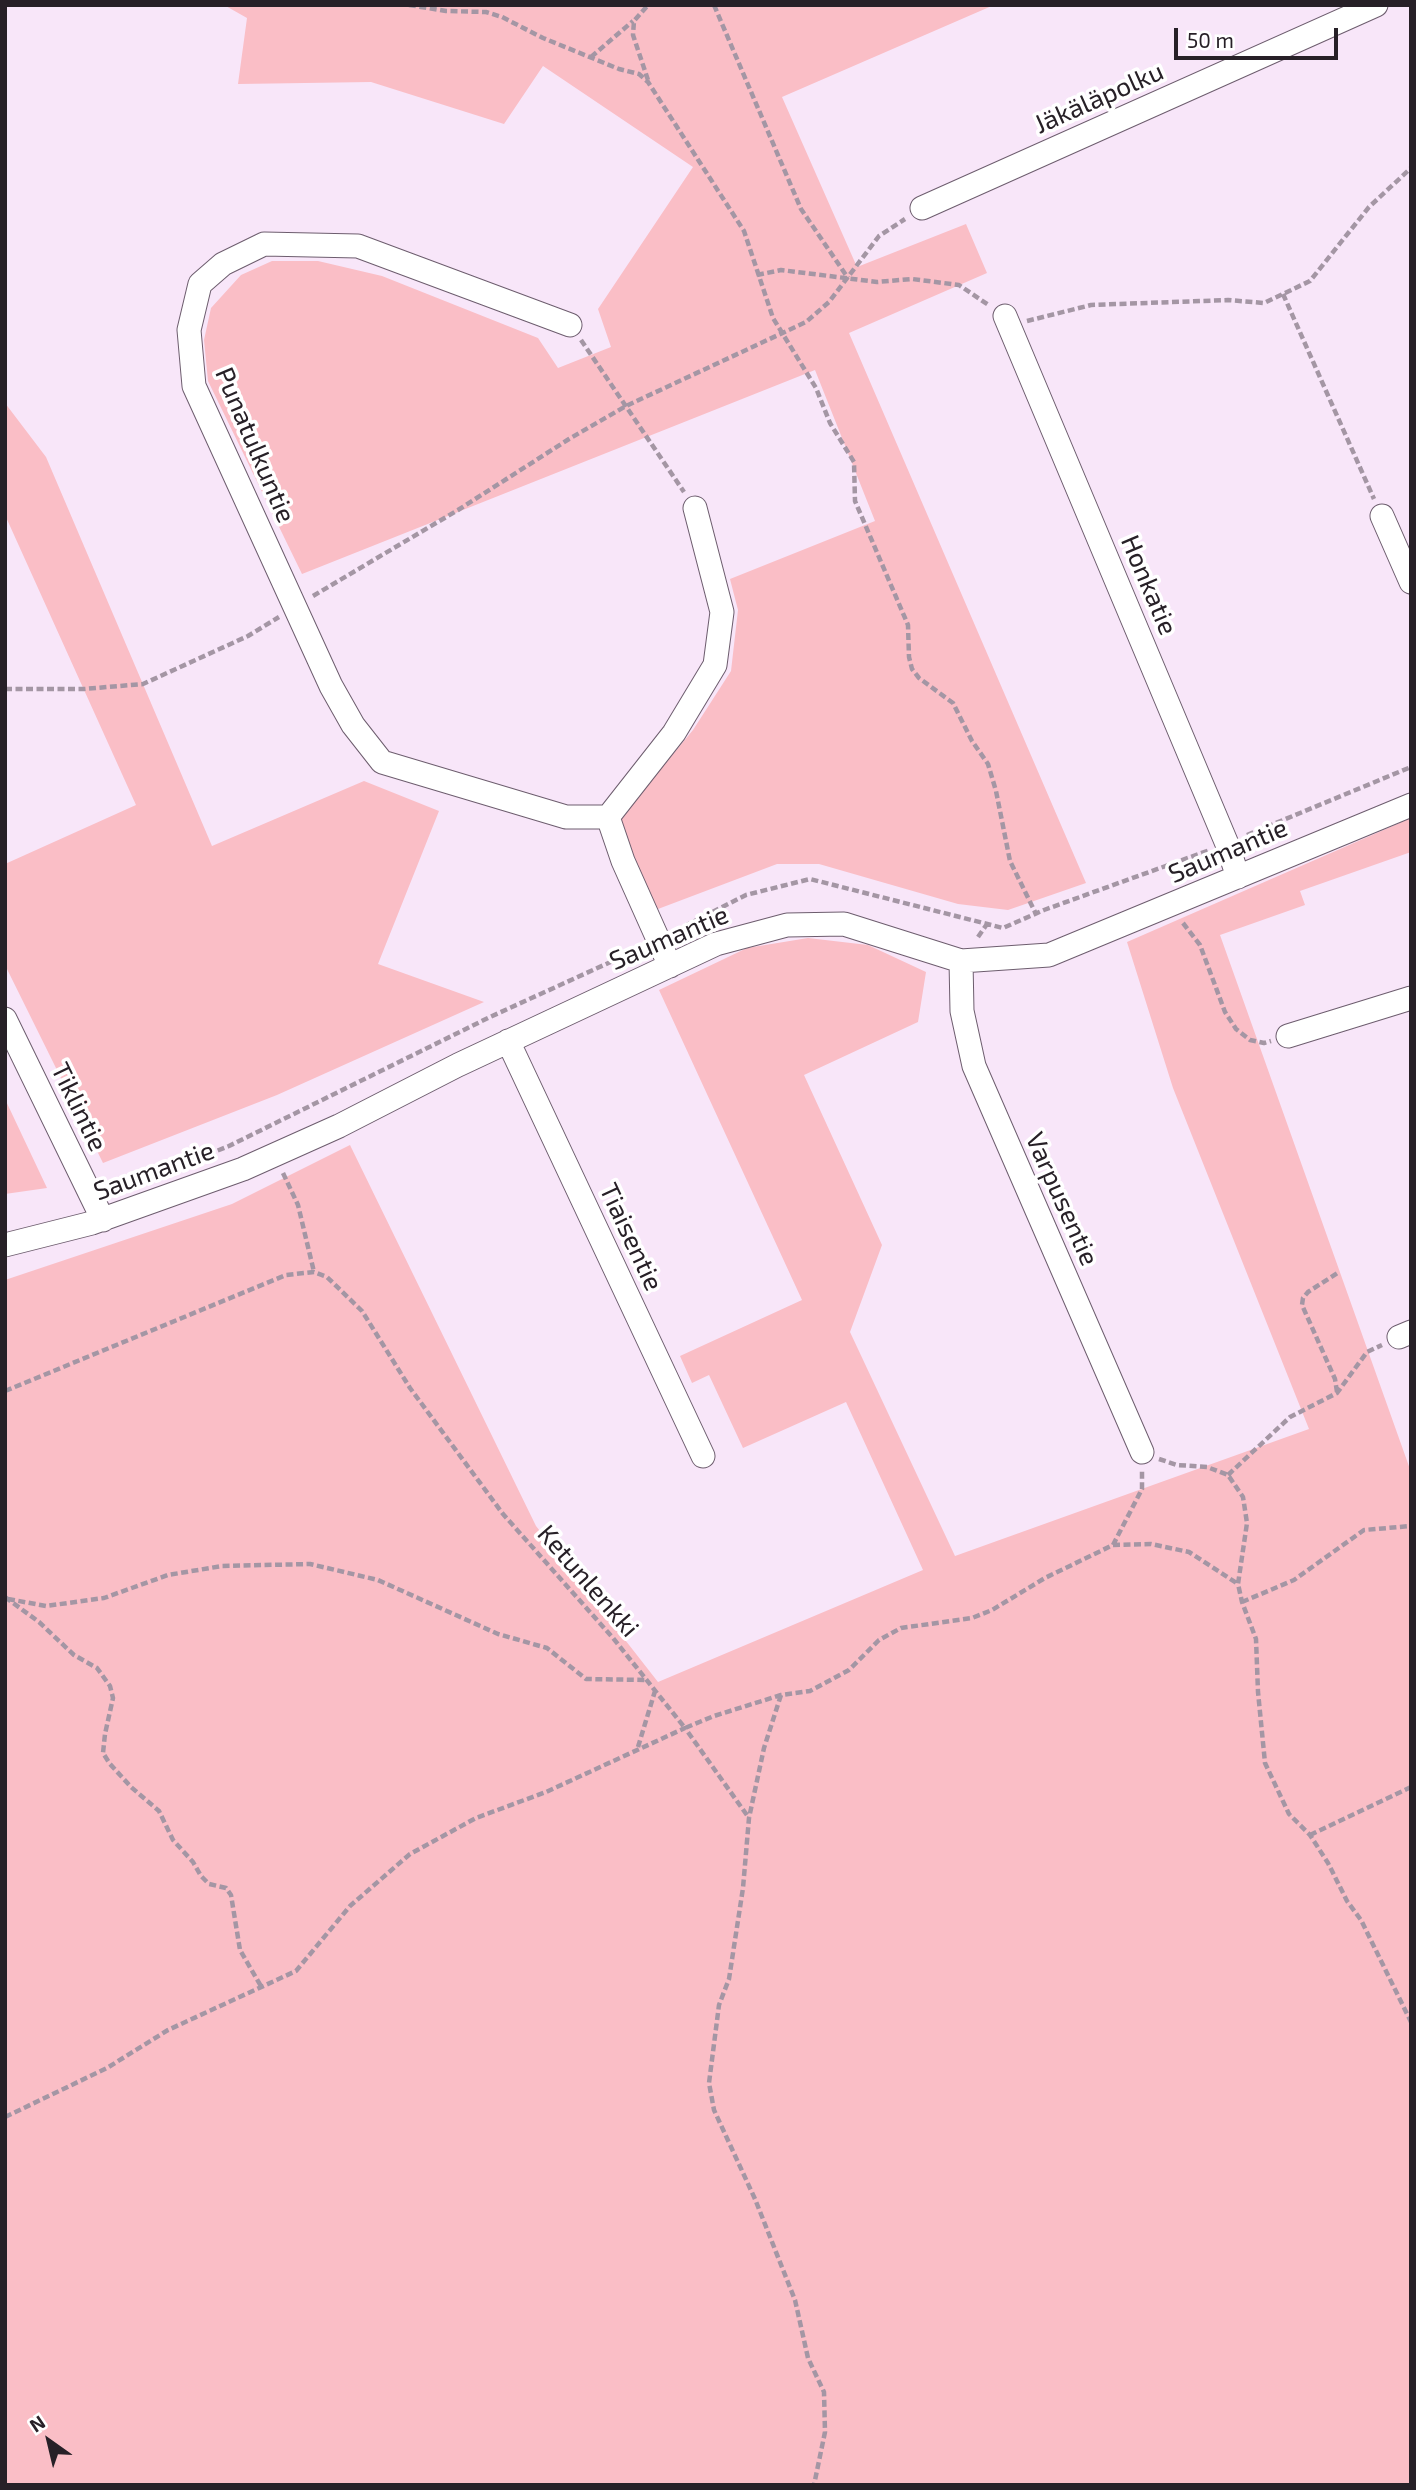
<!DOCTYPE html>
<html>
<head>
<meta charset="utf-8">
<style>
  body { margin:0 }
  #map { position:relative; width:1416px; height:2490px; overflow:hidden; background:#f8e6f9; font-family:"Exo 2",sans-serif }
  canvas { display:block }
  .frame { position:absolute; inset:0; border:7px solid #272027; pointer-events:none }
  .north { position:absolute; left:14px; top:2406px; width:70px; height:70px; -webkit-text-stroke:5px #fff; paint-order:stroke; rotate:326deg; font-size:19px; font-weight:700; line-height:28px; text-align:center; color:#272027 }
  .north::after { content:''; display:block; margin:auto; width:24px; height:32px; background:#272027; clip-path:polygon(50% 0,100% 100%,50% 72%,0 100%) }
  .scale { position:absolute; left:1174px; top:28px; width:164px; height:32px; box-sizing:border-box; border:4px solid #272027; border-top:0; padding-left:9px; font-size:21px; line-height:24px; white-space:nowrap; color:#272027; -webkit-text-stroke:5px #fff; paint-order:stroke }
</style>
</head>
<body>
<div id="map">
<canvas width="1416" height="2490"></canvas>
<div class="frame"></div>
<div class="north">N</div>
<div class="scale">50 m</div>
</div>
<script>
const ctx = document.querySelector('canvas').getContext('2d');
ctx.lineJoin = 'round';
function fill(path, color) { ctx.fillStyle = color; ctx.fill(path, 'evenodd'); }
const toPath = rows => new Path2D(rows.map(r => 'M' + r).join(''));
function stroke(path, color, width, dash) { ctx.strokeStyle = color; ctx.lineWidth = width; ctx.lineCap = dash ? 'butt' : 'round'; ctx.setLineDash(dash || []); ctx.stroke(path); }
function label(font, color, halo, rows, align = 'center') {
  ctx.font = font + ' "Exo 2",sans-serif'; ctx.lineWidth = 7; ctx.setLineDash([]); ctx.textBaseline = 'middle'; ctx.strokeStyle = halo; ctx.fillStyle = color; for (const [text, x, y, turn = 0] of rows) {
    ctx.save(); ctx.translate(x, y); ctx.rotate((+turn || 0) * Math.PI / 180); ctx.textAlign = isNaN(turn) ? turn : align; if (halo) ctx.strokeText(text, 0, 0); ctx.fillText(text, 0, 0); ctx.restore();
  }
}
fill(toPath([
  [224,5,994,5,782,97,857,267,966,224,987,273,849,333,1086,883,1008,910,958,904,819,864,777,864,658,909,635,866,620,818,693,730,731,671,738,610,730,579,875,521,815,370,302,574,208,381,204,340,211,308,241,275,272,261,318,261,382,276,538,338,558,368,611,347,598,309,693,167,543,66,504,124,371,82,238,84,247,18],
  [5,403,46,457,212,846,364,781,439,811,378,964,484,1002,277,1095,103,1163,5,965,5,864,136,805,5,515],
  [1411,818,1411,852,1300,891,1305,905,1220,935,1411,1472,1411,2485,5,2485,5,1280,232,1204,350,1145,536,1526,658,1682,923,1570,846,1402,743,1448,709,1375,692,1383,680,1356,802,1300,659,990,747,948,808,938,868,945,926,972,918,1022,804,1075,882,1245,850,1332,955,1556,1309,1429,1173,1088,1127,942],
  [5,1099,47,1188,5,1194]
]), '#fabec6');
const street = toPath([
  [922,208,1376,5],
  [1005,316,1227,844,1238,877],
  [570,325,358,246,264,244,223,264,200,284,189,330,194,386,331,686,353,725,382,762,566,817,608,817,623,861,670,966],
  [1382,516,1411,582],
  [608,817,674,733,715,665,722,612,695,508],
  [961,961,962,1011,974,1066,1142,1452],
  [5,1019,103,1220],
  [1288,1036,1411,998],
  [508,1041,703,1456],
  [5,1245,92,1223,243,1169,339,1126,458,1065,716,944,787,925,844,924,961,961,1049,955,1411,805],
  [1399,1337,1411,1332]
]);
stroke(street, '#6d5d6e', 25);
stroke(toPath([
  [409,5,446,11,486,12,502,17,543,38,619,69,639,74,648,82,744,231,773,318,816,388,830,423,854,462,855,501,908,625,909,657,912,669,919,678,953,703,972,741,988,764,996,791,1010,861,1036,914],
  [714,5,801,209,848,278],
  [591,57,633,21],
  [648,80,633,35,634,21,648,5],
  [757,275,781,270,877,282,912,279,959,285,990,306],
  [1283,294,1374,499],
  [1027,321,1091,305,1228,300,1264,303,1310,281,1369,207,1411,168],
  [581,340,684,492],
  [313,596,458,510,569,439,626,406,806,322,829,302,879,236,905,219],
  [5,689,84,689,143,684,248,636,279,617],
  [1247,835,1411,767],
  [1183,923,1200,945,1225,1012,1236,1029,1250,1040,1264,1043,1271,1041],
  [675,931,746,895,810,879,1003,928,1044,910,1210,850],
  [978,937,987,924],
  [169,1170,229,1146,490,1017,639,949],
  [283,1173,298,1205,314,1272],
  [5,1391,286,1275,314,1272,327,1277,362,1311,410,1388,503,1514,613,1638,685,1728,714,1716,781,1695,810,1691,849,1670,879,1640,901,1628,972,1618,992,1610,1045,1578,1113,1545,1142,1489,1142,1471],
  [1337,1392,1335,1379,1302,1305,1303,1298,1308,1292,1339,1272],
  [1159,1459,1177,1465,1207,1467,1228,1475,1243,1497,1247,1523,1238,1584,1242,1602,1256,1639,1258,1692,1265,1763,1289,1814,1310,1835,1328,1863,1347,1901,1361,1920,1411,2022],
  [1228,1475,1290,1417,1337,1393,1367,1352,1382,1345],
  [1113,1545,1151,1544,1189,1552,1238,1584],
  [5,1597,39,1622,74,1655,97,1668,110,1686,113,1698,105,1734,103,1753,110,1764,131,1787,159,1811,173,1840,193,1862,201,1876,209,1884,226,1888,231,1895,240,1950,262,1988],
  [8,1599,46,1606,104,1598,168,1575,222,1566,310,1564,378,1580,498,1634,547,1648,586,1679,647,1680],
  [1242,1602,1294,1580,1364,1530,1411,1526],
  [781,1695,764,1748,749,1818,743,1888,729,1979,719,2005,709,2083,714,2110,755,2199,795,2300,808,2358,824,2392,825,2432,814,2485],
  [638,1747,655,1691],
  [1310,1835,1411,1787],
  [5,2117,107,2068,168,2030,296,1971,350,1906,410,1854,476,1818,546,1792,685,1728,749,1818]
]), '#a496a4', 4.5, [7, 3.5]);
stroke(street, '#fff', 23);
label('26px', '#272027', '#fff', [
  ["Jäkäläpolku",1099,98,-24],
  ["Punatulkuntie",255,445,67],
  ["Honkatie",1149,585,67],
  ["Saumantie",1228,851,-23],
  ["Saumantie",669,938,-23],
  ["Tiklintie",79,1107,64],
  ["Saumantie",154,1171,-20],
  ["Varpusentie",1062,1199,66],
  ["Tiaisentie",631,1237,65],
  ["Ketunlenkki",588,1581,49]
]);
</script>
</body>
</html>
